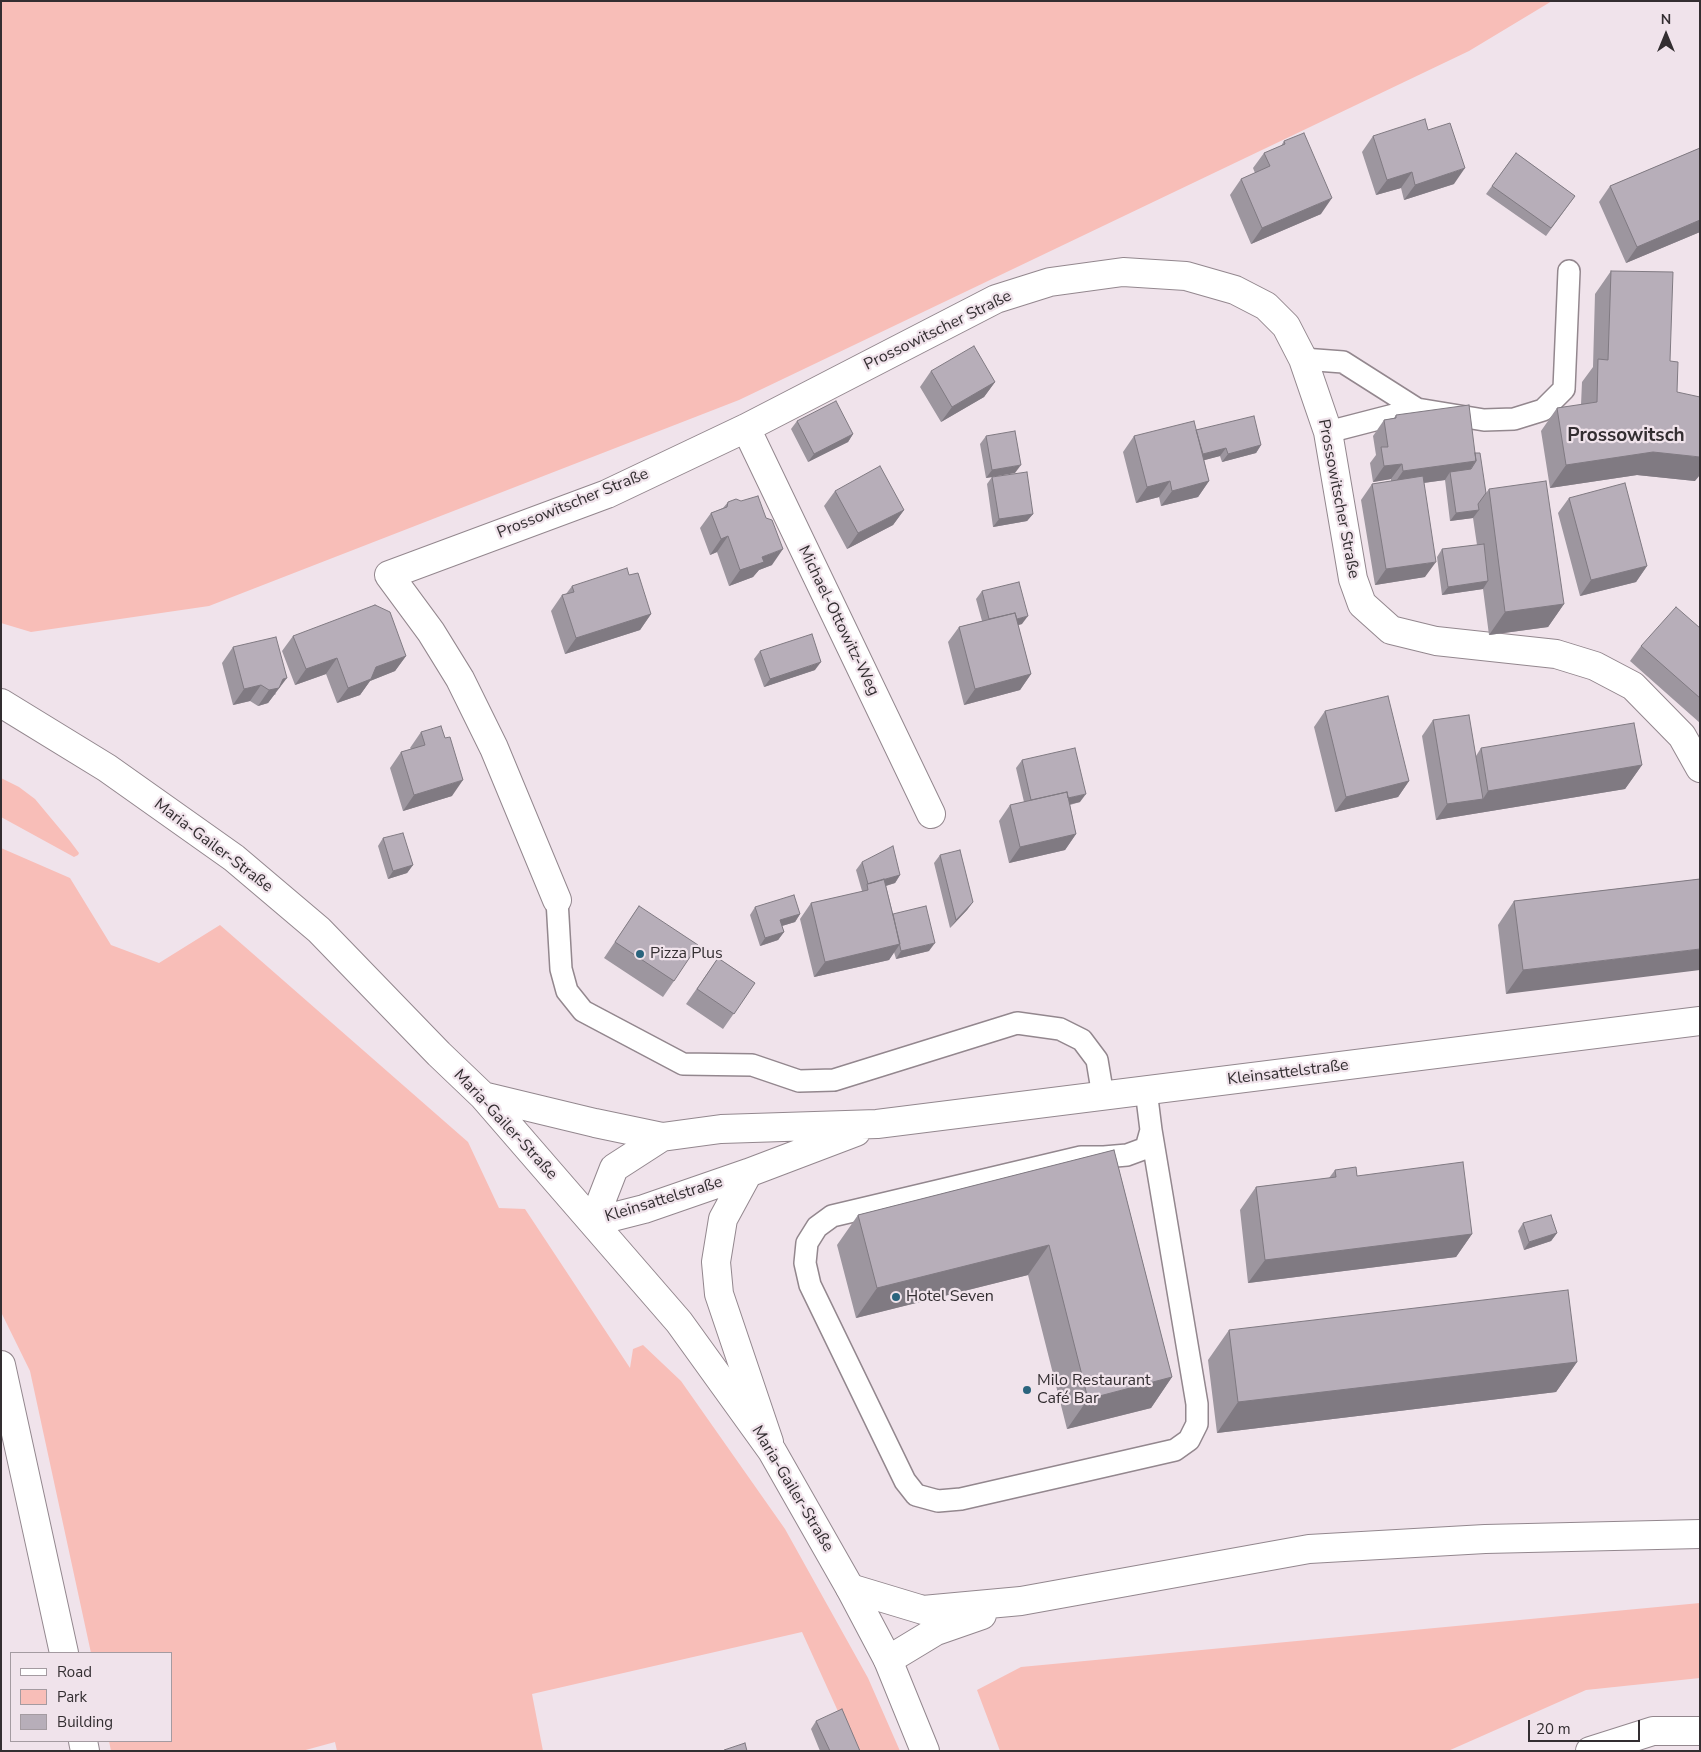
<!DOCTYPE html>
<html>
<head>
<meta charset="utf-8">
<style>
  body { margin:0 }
  #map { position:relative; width:1701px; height:1752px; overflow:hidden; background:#f0e3eb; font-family:"Nunito Sans",sans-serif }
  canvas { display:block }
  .frame { position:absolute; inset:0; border:2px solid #332e31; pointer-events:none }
  .legend { position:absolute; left:10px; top:1652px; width:162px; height:90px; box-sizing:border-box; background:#f0e3eb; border:1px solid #a49ba1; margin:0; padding:6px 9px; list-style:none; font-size:15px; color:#332e31 }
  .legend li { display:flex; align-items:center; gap:10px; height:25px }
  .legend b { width:25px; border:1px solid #a49ba1 }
  .north { position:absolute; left:1641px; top:10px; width:50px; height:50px; -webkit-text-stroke:4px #f0e3eb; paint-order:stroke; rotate:0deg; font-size:14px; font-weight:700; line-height:20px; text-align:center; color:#332e31 }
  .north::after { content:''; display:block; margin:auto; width:18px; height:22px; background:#332e31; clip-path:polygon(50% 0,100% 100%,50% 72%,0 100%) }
  .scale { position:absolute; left:1528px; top:1720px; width:112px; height:22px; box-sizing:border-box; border:2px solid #332e31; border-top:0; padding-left:6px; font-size:15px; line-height:18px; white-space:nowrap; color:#332e31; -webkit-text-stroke:4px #f0e3eb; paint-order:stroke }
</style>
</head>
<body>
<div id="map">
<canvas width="1701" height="1752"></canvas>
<div class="frame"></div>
<ul class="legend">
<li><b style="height:6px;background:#fff"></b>Road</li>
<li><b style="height:14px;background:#f8beb8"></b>Park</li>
<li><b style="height:14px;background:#b7aeb9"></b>Building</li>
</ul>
<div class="north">N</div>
<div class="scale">20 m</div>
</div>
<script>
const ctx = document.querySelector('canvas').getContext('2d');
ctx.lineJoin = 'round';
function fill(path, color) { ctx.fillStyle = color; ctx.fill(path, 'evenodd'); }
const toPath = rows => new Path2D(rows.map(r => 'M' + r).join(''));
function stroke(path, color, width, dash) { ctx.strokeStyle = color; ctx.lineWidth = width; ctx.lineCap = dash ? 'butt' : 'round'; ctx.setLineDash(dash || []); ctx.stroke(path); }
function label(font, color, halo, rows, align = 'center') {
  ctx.font = font + ' "Nunito Sans",sans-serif'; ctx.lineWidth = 4.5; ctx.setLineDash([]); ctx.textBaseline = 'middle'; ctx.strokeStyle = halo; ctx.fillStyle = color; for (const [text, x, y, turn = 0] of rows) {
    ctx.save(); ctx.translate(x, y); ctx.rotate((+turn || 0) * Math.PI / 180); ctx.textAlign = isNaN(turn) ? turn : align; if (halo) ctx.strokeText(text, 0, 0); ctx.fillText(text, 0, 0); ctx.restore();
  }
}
fill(toPath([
  [1,1,1552,1,1469,51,739,400,209,606,31,632,1,623],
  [1,778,19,787,35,799,70,841,79,853,78,855,74,857,1,817],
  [1,848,70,878,111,945,159,963,220,925,468,1142,499,1208,525,1209,630,1368,633,1349,643,1345,681,1381,785,1529,868,1678,900,1751,856,1751,802,1632,532,1694,543,1751,337,1751,335,1742,302,1751,111,1751,109,1741,171,1741,171,1653,91,1653,30,1371,1,1312],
  [1700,1603,1700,1678,1586,1690,1448,1751,1000,1751,977,1690,1021,1667]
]), '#f8beb8');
const lane = toPath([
  [1303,359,1343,362,1417,409],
  [1328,432,1417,409,1484,420,1514,419,1543,410,1564,389,1569,271],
  [557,900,561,969,567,991,583,1011,683,1064,752,1065,799,1081,834,1080,1017,1023,1060,1029,1082,1040,1097,1060,1103,1096],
  [1146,1090,1151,1130,1197,1404,1197,1424,1189,1440,1175,1450,961,1499,938,1501,916,1495,905,1481,810,1285,805,1263,807,1243,817,1227,832,1216,1081,1157,1104,1157,1127,1155,1146,1148,1151,1130]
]);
const street = toPath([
  [746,428,931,814],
  [557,900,494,748,460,679,431,632,389,575,607,494,746,428,996,299,1050,282,1123,272,1186,276,1235,290,1266,306,1286,326,1303,359,1328,432,1353,579,1362,604,1391,630,1436,641,1556,654,1595,666,1633,686,1682,736,1700,768],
  [1,1365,64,1653],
  [83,1741,85,1751]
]);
const secondary = toPath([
  [748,1173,723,1219,716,1262,719,1294,769,1442],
  [593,1222,614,1168,662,1137,721,1129,877,1124,1700,1021],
  [593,1222,644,1209,748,1173,856,1132]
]);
const primary = toPath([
  [1,703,107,768,234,858,319,930,439,1054,483,1096,679,1322,772,1451,850,1588,888,1660,925,1751],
  [483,1096,595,1123,662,1137]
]);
const highway = toPath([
  [850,1588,923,1610,1021,1601,1309,1549,1485,1539,1700,1534],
  [888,1660,936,1631,982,1615],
  [1590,1751,1653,1731,1700,1731]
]);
stroke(lane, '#93878e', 24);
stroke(street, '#93878e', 30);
stroke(secondary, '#93878e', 30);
stroke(primary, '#93878e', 30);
stroke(highway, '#93878e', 30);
stroke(lane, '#fff', 21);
stroke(street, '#fff', 28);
stroke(secondary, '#fff', 28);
stroke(primary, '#fff', 28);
stroke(highway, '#fff', 28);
fill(toPath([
  [1428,130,1454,184,1404,200,1401,188,1376,195,1362,152,1373,136],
  [1284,141,1321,214,1251,244,1230,195,1241,179,1255,173,1253,168,1264,153,1281,146],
  [1700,148,1700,232,1626,263,1599,202,1610,186],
  [1516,153,1575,196,1546,236,1486,194],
  [1611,271,1670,361,1695,481,1637,475,1550,488,1541,431,1557,408,1581,405,1582,382,1593,367,1595,294],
  [931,371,995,382,984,397,941,422,920,387],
  [1396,415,1475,453,1486,493,1489,489,1564,604,1548,627,1489,635,1483,589,1442,595,1437,557,1442,549,1477,545,1473,518,1450,521,1445,480,1424,483,1425,577,1375,585,1361,500,1372,484,1391,481,1391,479,1373,482,1370,463,1376,455,1373,436,1384,420,1394,418],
  [797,421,853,434,848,442,808,462,791,429],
  [1196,430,1261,445,1256,453,1222,462,1220,456,1204,460,1209,481,1198,497,1161,506,1159,497,1136,503,1123,452,1134,436],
  [986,436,1015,473,993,476,1033,514,1027,521,993,527,987,484,992,477,986,478,980,444],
  [835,491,904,510,893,525,847,549,824,506],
  [1569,498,1647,566,1636,582,1580,596,1558,513],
  [728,502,772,565,759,570,753,577,729,586,717,552,710,555,700,528,711,513,723,508],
  [629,575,651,614,640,630,565,654,551,611,562,595,566,594,572,586],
  [982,591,1022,624,1018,625,1031,674,1020,690,964,705,948,642,959,627,982,621,976,599],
  [1700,628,1700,723,1630,661,1641,646],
  [293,636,406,656,395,671,370,681,360,695,337,703,326,674,295,685,282,651],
  [233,647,276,694,274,695,268,703,258,706,250,701,233,705,222,663],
  [760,651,815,670,764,687,754,659],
  [1325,711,1409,781,1398,797,1335,812,1314,727],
  [1433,720,1476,756,1481,748,1642,765,1625,789,1436,820,1422,736],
  [421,732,452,796,403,811,390,768,401,752,411,749,410,748],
  [1022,760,1080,802,1070,805,1076,834,1065,850,1009,863,999,821,1010,805,1024,802,1016,768],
  [383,838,413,865,407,873,388,879,378,846],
  [940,855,973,902,967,910,950,928,934,863],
  [862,862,900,875,895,883,886,886,893,914,929,951,896,959,894,952,889,960,814,977,800,919,811,903,861,892,862,891,856,870],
  [1700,879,1506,994,1498,925,1514,901],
  [639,906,674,981,663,997,604,958],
  [755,907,800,914,795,922,782,926,784,932,778,940,760,946,750,915],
  [718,958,755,983,723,1029,686,1004],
  [1114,1150,1172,1377,1151,1408,1067,1429,1028,1275,856,1318,837,1245,858,1215],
  [1335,1170,1357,1176,1472,1234,1456,1257,1248,1283,1240,1210,1256,1187,1329,1178],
  [1523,1223,1557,1233,1551,1241,1524,1250,1518,1231],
  [1229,1330,1577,1362,1556,1392,1217,1433,1208,1360],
  [816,1721,860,1751,820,1751,811,1729]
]), '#9d969f');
fill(toPath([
  [1465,168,1454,184,1404,200,1415,185],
  [1412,172,1401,188,1376,195,1387,180],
  [1332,198,1321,214,1251,244,1262,228],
  [1700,220,1700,232,1626,263,1637,247],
  [995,382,984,397,941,422,952,407],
  [853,434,848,442,808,462,814,454],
  [1261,445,1256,453,1222,462,1228,454],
  [1226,448,1220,456,1190,464,1196,456],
  [1653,452,1700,457,1700,475,1695,481,1637,475,1550,488,1566,465],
  [1476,461,1465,477,1450,472,1445,480,1392,487,1403,471],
  [1402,464,1391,479,1373,482,1384,466],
  [1021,465,1015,473,986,478,992,470],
  [1170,481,1159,497,1136,503,1147,487],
  [1209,481,1198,497,1161,506,1172,491],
  [904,510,893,525,847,549,858,533],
  [1479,510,1473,518,1450,521,1456,513],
  [1033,514,1027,521,993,527,999,519],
  [728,536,717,552,710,555,721,539],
  [783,549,772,565,759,570,753,577,729,586,740,570,762,557],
  [1436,562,1425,577,1375,585,1386,569],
  [1647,566,1636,582,1580,596,1591,580],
  [1488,581,1483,589,1442,595,1448,587],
  [1564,604,1548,627,1489,635,1505,612],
  [651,614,640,630,565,654,576,638],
  [1028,616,1022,624,985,634,990,626],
  [406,656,395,671,370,681,360,695,337,703,348,688,376,667],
  [337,658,326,674,295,685,306,669],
  [821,662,815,670,764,687,770,679],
  [1031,674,1020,690,964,705,975,689],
  [287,678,268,703,258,706,269,690,283,679],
  [261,685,250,701,233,705,244,689],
  [1642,765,1625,789,1436,820,1447,804,1483,799,1488,791],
  [463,780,452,796,403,811,414,795],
  [1409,781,1398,797,1335,812,1346,797],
  [1086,794,1080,802,1026,814,1032,806],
  [1076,834,1065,850,1009,863,1020,847],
  [413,865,407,873,388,879,393,871],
  [900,875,895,883,868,891,868,884],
  [973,902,967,910,950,928,956,920],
  [800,914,795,922,775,928,780,920],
  [784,932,778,940,760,946,765,938],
  [935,943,929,951,896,959,901,951],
  [900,944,889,960,814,977,825,962],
  [1700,949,1700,970,1506,994,1523,970],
  [1557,1233,1551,1241,1524,1250,1529,1242],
  [1472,1234,1456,1257,1248,1283,1265,1260],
  [1049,1245,1028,1275,856,1318,877,1288],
  [1577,1362,1556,1392,1217,1433,1238,1402],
  [1172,1377,1151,1408,1067,1429,1088,1399]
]), '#807a82');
const building = toPath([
  [1425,119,1428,130,1450,123,1465,168,1415,185,1412,172,1387,180,1373,136,1425,119],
  [1304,133,1332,198,1262,228,1241,179,1270,166,1264,153,1285,144,1284,141,1304,133],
  [1700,148,1700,220,1637,247,1610,186,1700,148],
  [1516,153,1575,196,1551,228,1492,186,1516,153],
  [1611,271,1673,272,1670,361,1678,362,1677,392,1700,397,1700,457,1653,452,1566,465,1557,408,1597,402,1598,359,1608,360,1611,271],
  [974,346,995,382,952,407,931,371,974,346],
  [836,401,853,434,814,454,797,421,836,401],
  [1469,405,1476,461,1403,471,1402,464,1384,466,1381,447,1388,447,1384,420,1396,418,1396,415,1469,405],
  [1254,416,1261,445,1228,454,1226,448,1203,454,1196,430,1254,416],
  [1194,421,1209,481,1172,491,1170,481,1147,487,1134,436,1194,421],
  [1015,431,1021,465,992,470,986,436,1015,431],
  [1475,453,1480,453,1486,493,1478,504,1479,510,1456,513,1450,472,1471,469,1476,461,1475,453],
  [880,466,904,510,858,533,835,491,880,466],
  [1027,472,1033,514,999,519,992,477,1027,472],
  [1423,476,1436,562,1386,569,1372,484,1423,476],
  [1546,481,1564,604,1505,612,1489,489,1546,481],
  [1625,483,1647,566,1591,580,1569,498,1625,483],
  [758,496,766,518,772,520,783,549,762,557,764,562,740,570,728,536,721,539,711,513,727,507,728,502,736,499,741,501,758,496],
  [1484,544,1488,581,1448,587,1442,549,1484,544],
  [627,568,629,575,638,573,651,614,576,638,562,595,574,592,572,586,627,568],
  [1019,582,1028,616,1017,619,1015,613,989,619,982,591,1019,582],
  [375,605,390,612,406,656,376,667,371,679,348,688,337,658,306,669,293,636,375,605],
  [1676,607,1700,628,1700,698,1641,646,1676,607],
  [1015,613,1031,674,975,689,959,627,1015,613],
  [812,634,821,662,770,679,760,651,812,634],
  [276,637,287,678,283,679,279,688,269,690,261,685,244,689,233,647,276,637],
  [1388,696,1409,781,1346,797,1325,711,1388,696],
  [1469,715,1483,799,1447,804,1433,720,1469,715],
  [1634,723,1642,765,1488,791,1481,748,1634,723],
  [441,726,445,738,450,737,463,780,414,795,401,752,425,745,421,732,441,726],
  [1075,748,1086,794,1068,798,1067,792,1031,800,1022,760,1075,748],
  [1067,792,1076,834,1020,847,1010,805,1067,792],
  [403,833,413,865,393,871,383,838,403,833],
  [893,846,900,875,868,884,862,862,893,846],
  [960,850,973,902,956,920,940,855,960,850],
  [884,879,900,944,825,962,811,903,868,890,867,884,884,879],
  [1700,879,1700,949,1523,970,1514,901,1700,879],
  [794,895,800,914,780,920,784,932,765,938,755,907,794,895],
  [639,906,698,945,674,981,615,942,639,906],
  [926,906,935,943,901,951,893,914,926,906],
  [718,958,755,983,734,1014,697,989,718,958],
  [1114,1150,1172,1377,1088,1399,1049,1245,877,1288,858,1215,1114,1150],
  [1463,1162,1472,1234,1265,1260,1256,1187,1336,1177,1335,1170,1356,1167,1357,1176,1463,1162],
  [1551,1215,1557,1233,1529,1242,1523,1223,1551,1215],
  [1568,1290,1577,1362,1238,1402,1229,1330,1568,1290],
  [842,1709,860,1751,830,1751,816,1721,842,1709],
  [745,1743,747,1751,724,1751,724,1750,745,1743]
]);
fill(building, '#b7aeb9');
stroke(building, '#807a82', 1);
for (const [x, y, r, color] of [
  [640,954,5,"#2a647d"],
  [896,1297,5,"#2a647d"],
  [1027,1390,5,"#2a647d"]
]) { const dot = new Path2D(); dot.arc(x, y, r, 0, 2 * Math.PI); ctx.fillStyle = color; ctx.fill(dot); stroke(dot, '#f0e3eb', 2); }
label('16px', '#332e31', '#f0e3eb', [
  ["Prossowitscher Straße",938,331,-26],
  ["Prossowitscher Straße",1338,499,79],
  ["Prossowitscher Straße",573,504,-22],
  ["Michael-Ottowitz-Weg",838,621,64],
  ["Maria-Gailer-Straße",213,846,37],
  ["Kleinsattelstraße",1288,1073,-7],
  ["Maria-Gailer-Straße",505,1125,47],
  ["Kleinsattelstraße",664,1200,-17],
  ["Maria-Gailer-Straße",792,1489,59]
]);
label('16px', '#332e31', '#f0e3eb', [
  ["Pizza Plus",650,954],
  ["Hotel Seven",906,1297],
  ["Milo Restaurant",1037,1381],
  ["Café Bar",1037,1399]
], 'left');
label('bold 19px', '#332e31', '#f0e3eb', [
  ["Prossowitsch",1626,436]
]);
</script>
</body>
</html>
